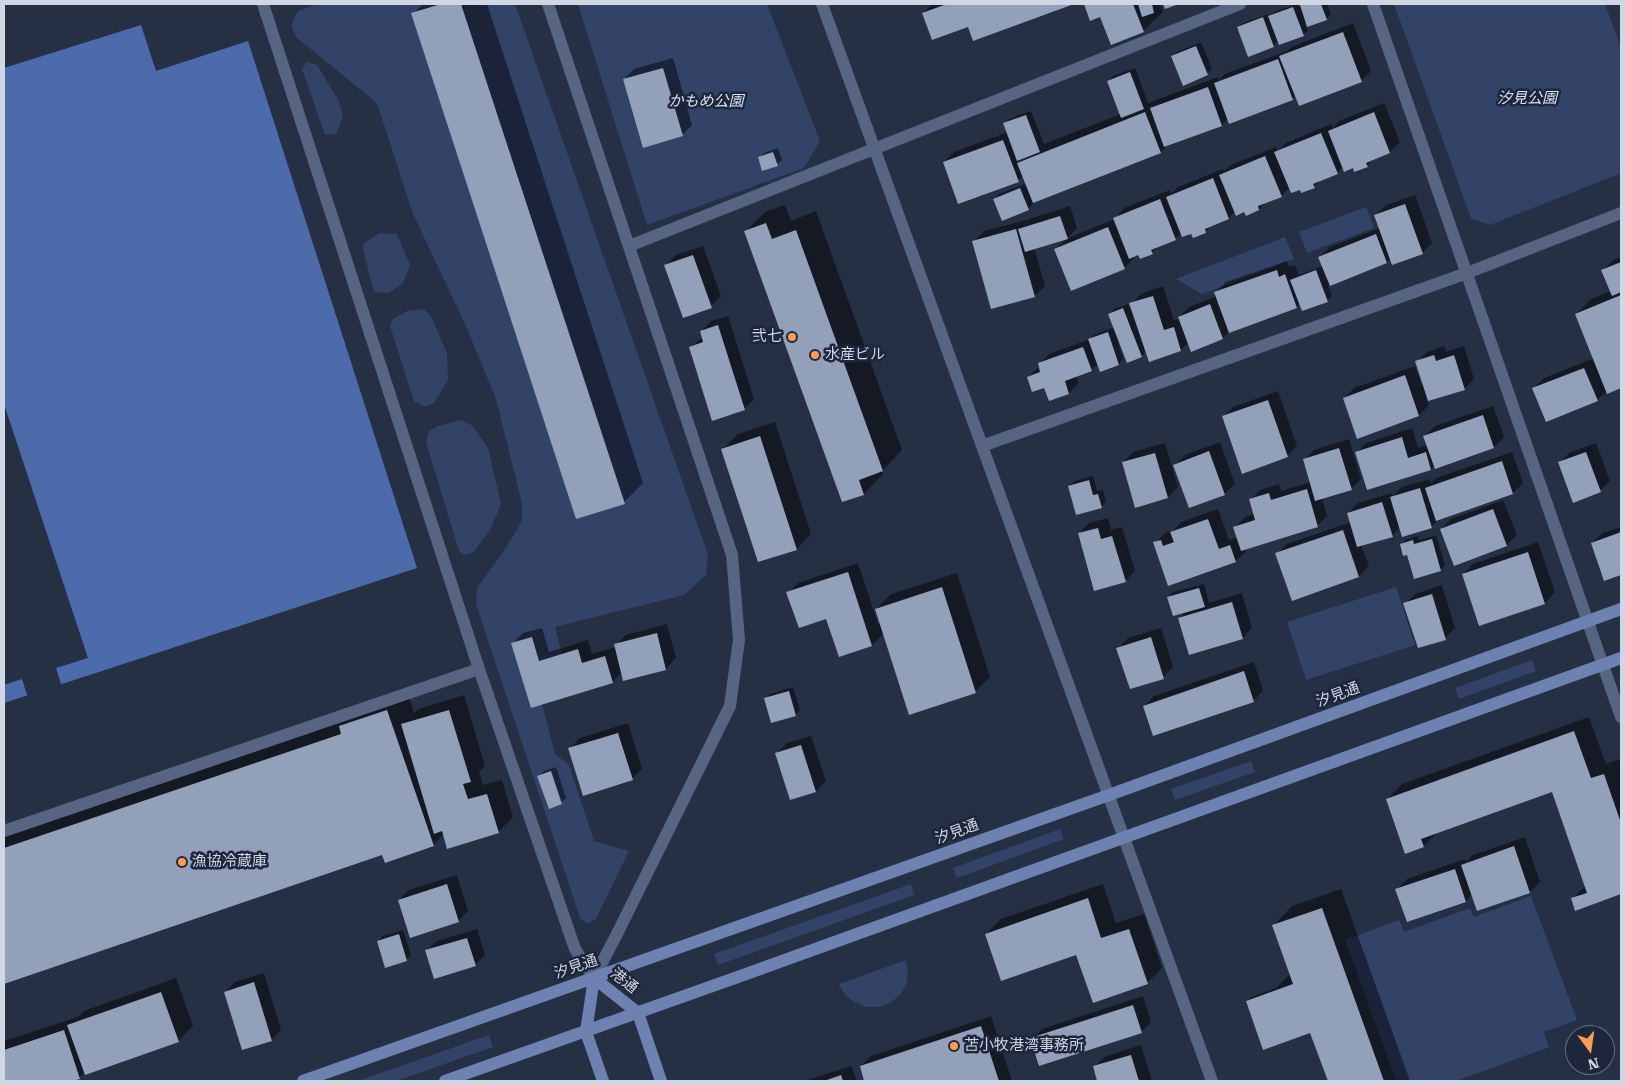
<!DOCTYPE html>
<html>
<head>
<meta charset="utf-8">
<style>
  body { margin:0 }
  #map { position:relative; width:1625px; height:1085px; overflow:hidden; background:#263045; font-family:"Roboto Serif",serif }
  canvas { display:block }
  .frame { position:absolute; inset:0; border:5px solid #d0d6e4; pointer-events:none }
  .north { position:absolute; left:1565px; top:1025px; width:50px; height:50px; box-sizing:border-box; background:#1d263a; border:1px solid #656c7e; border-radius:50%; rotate:166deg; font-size:14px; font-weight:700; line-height:20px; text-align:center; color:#d0d6e4 }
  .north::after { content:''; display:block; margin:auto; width:18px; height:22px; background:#fd9c56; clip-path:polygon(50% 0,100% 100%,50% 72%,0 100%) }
</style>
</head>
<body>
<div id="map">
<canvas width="1625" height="1085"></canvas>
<div class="frame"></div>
<div class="north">N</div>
</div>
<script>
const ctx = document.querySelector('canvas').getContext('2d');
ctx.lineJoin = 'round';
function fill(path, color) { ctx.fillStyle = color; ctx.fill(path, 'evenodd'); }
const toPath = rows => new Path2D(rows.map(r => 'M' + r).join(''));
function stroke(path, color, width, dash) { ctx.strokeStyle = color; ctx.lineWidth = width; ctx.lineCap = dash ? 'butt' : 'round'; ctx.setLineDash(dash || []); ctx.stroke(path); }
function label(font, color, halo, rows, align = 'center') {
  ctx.font = font + ' "Roboto Serif","Noto Sans JP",serif'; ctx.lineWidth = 5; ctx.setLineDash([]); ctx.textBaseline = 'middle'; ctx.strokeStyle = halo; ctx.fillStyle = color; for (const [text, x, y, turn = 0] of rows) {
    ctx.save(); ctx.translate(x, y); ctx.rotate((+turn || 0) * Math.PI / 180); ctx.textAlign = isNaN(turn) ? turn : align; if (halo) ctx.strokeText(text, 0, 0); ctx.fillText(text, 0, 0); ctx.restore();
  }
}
fill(toPath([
  [319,4,515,4,708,555,706,575,684,595,555,627,562,654,539,661,532,637,511,643,542,704,555,754,569,765,594,841,629,851,596,919,588,924,580,918,476,604,477,588,504,551,522,521,522,503,496,399,465,324,413,214,377,103,296,37,291,25,298,11],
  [578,4,767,4,820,141,804,168,647,225],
  [1394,4,1605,4,1621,48,1621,173,1490,225,1471,218],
  [307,62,317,65,339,101,343,116,336,134,325,135,302,69],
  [1366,207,1374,228,1307,253,1299,232],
  [380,233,397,234,410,265,403,283,389,293,374,292,363,249,364,243],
  [1285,237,1294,259,1202,294,1176,279],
  [424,309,431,316,447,353,448,380,434,403,424,407,414,401,390,326,394,318,408,311],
  [462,420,473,426,488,448,501,504,491,528,474,552,465,555,459,551,426,442,428,432,438,426],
  [1396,587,1415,645,1306,680,1287,622],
  [1532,660,1536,671,1459,699,1455,688],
  [1251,761,1255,772,1175,800,1171,789],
  [1060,829,1064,839,957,878,953,868],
  [911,884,914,895,718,965,714,954],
  [1531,896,1577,1020,1544,1032,1549,1047,1456,1081,1396,1081,1345,940,1399,920,1404,932,1470,908,1474,917],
  [906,960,908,972,906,984,900,995,890,1003,878,1007,866,1007,854,1002,845,995,839,984],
  [489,1035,493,1047,396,1081,358,1081]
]), '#324367');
fill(toPath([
  [141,25,156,71,248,41,417,568,4,703,4,68]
]), '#4d6aab');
fill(toPath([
  [4,404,88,658,56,668,62,687,28,698,22,679,4,685]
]), '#263045');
fill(toPath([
  [423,4,487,4,643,483,624,502,413,14],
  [933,4,1071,4,974,40,968,25,923,13],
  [1085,4,1160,4,1163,12,1143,31,1101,15,1091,20],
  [1297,4,1300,7,1303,4,1327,4,1331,14,1326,19,1306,26,1308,31,1303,35,1278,40,1273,46,1238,27,1243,23,1268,14,1269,17,1274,12],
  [1353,23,1371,71,1361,81,1296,96,1292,99,1228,118,1222,125,1168,145,1161,152,1032,202,1033,204,1028,209,994,199,999,194,1027,183,1024,175,1018,180,944,162,954,152,1008,132,1004,124,1009,119,1031,111,1044,144,1121,114,1108,81,1113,76,1135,68,1148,103,1218,77,1219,80,1225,74,1287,51,1291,47],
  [1201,42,1212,69,1207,74,1172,57,1177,52],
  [673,58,692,125,682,135,624,79,634,69],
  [1384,103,1400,142,1390,152,1375,158,1367,166,1343,167,1337,173,1321,179,1314,187,1290,187,1281,196,1266,202,1259,209,1235,211,1229,218,1213,224,1206,231,1194,236,1192,232,1182,232,1175,239,1160,245,1152,253,1141,258,1139,254,1133,256,1134,258,1124,268,1055,250,1066,239,1034,248,1045,286,1035,296,974,241,984,231,1026,220,1027,221,1029,219,1070,206,1077,228,1066,239,1115,219,1124,208,1170,190,1171,194,1178,187,1223,169,1224,171,1231,165,1276,147,1277,151,1286,143,1331,124,1333,128,1339,121],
  [778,148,782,160,777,164,759,158,764,153],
  [1415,195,1432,243,1422,253,1391,258,1387,262,1328,286,1332,296,1327,301,1301,303,1297,307,1230,331,1223,338,1189,342,1181,350,1146,351,1142,356,1127,361,1120,342,1118,342,1123,359,1119,364,1098,364,1091,370,1076,376,1079,383,1069,393,1049,399,1045,387,1028,377,1040,366,1039,364,1049,354,1090,339,1094,335,1115,327,1110,314,1114,309,1128,304,1131,311,1133,310,1131,304,1141,294,1163,286,1174,320,1180,319,1179,317,1189,307,1217,296,1216,292,1226,282,1287,261,1289,267,1295,265,1299,275,1323,266,1319,257,1330,247,1380,228,1375,216,1386,205],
  [785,205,791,221,816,211,902,450,882,471,883,474,864,494,745,232,765,212],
  [703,246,721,296,711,306,666,265,676,255],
  [1621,257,1621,387,1607,393,1607,391,1597,400,1534,388,1544,378,1594,358,1576,314,1591,299,1611,291,1603,270,1613,260],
  [728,316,754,399,744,409,691,347,703,337,701,332,711,321],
  [1444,346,1446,352,1464,346,1474,379,1464,389,1427,400,1429,405,1419,415,1344,398,1354,388,1415,366,1421,383,1423,383,1417,362,1427,352],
  [1278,391,1297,446,1287,456,1223,417,1233,407],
  [1493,406,1504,437,1494,447,1436,467,1435,465,1431,469,1356,453,1366,443,1412,428,1418,448,1428,445,1425,436,1435,426],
  [775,422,811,534,796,549,723,449,738,434],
  [1349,439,1361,479,1351,489,1322,498,1327,516,1317,526,1245,548,1246,551,1236,561,1169,584,1155,543,1165,533,1171,531,1172,532,1181,522,1218,509,1229,540,1238,537,1235,527,1245,517,1254,514,1250,500,1260,490,1279,484,1281,491,1311,482,1304,460,1314,450],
  [1220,442,1235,484,1224,494,1175,465,1185,455],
  [1165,443,1178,487,1168,497,1123,462,1133,452],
  [1596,443,1610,481,1600,491,1559,463,1569,453],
  [1512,452,1523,483,1513,493,1440,518,1431,527,1400,527,1392,536,1361,545,1369,566,1359,576,1293,599,1277,554,1287,544,1351,522,1348,513,1358,503,1392,493,1393,496,1402,487,1430,479,1431,483,1436,478],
  [1093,476,1097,491,1103,490,1106,502,1101,507,1069,486,1074,481],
  [1503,500,1517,535,1506,545,1441,529,1451,519],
  [1108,518,1111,530,1122,527,1135,571,1125,581,1079,533,1089,523],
  [1621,527,1621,574,1605,579,1592,543,1602,533],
  [1436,535,1445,565,1440,570,1408,554,1401,545,1406,540,1418,536,1419,540],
  [1538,542,1555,592,1545,603,1480,624,1463,574,1473,564],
  [858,563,878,624,880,623,876,609,891,594,957,573,990,677,975,692,884,633,872,645,840,656,827,618,788,593,798,583],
  [1204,584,1209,603,1242,593,1252,628,1242,638,1179,618,1187,611,1169,597,1173,592],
  [1442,585,1455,628,1445,638,1405,604,1415,594],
  [667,624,676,658,666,669,624,679,622,672,612,682,532,706,513,643,523,633,542,628,549,652,588,640,592,654,616,647,616,645,626,635],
  [1161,628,1173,667,1163,677,1118,648,1128,638],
  [1254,662,1263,691,1253,701,1144,706,1154,696],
  [793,687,800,710,795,715,766,699,770,694],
  [407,691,414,713,418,709,464,695,485,766,479,772,483,785,502,780,513,817,498,832,444,834,433,845,383,854,4,983,4,836],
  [1589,717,1606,764,1619,759,1621,767,1621,893,1576,909,1572,899,1586,885,1552,790,1439,831,1424,846,1406,853,1387,799,1402,784],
  [628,723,642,769,632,779,570,748,580,738],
  [811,736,826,781,816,791,777,753,787,743],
  [556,767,566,798,562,802,549,807,539,776,544,771],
  [1525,837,1540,882,1530,892,1478,909,1472,894,1466,901,1407,921,1397,889,1407,879,1465,859,1466,862,1473,855],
  [457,875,468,911,458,921,399,900,409,890],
  [1103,884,1116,923,1144,914,1162,968,1147,983,1077,953,986,934,1001,919],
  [1341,889,1410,1081,1329,1081,1311,1031,1247,1001,1252,997,1276,988,1290,974,1273,926,1292,906],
  [477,929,485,955,475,965,426,951,437,941],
  [403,930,411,955,406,960,378,941,383,936],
  [264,973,281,1030,271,1040,225,992,235,982],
  [176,978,193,1026,178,1041,85,1072,79,1078,69,1081,4,1081,4,1041,78,1017,84,1011],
  [1143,996,1151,1022,1141,1032,1032,1039,1042,1029],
  [991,1016,1012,1081,861,1081,865,1080,861,1066,871,1056],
  [1141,1045,1152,1081,1099,1081,1094,1067,1104,1057],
  [851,1066,857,1081,805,1081]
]), '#0007');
fill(toPath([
  [441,4,461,4,625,504,576,519,411,13],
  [947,4,1074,4,973,41,968,27,932,40,922,13],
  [1084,4,1133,4,1144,32,1111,45,1100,17,1090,21],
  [1138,4,1152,4,1154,13,1142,17],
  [1163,4,1179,4,1165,9],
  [1303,4,1321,4,1327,20,1307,27,1300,5],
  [1293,7,1304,36,1279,45,1268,16],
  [1263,17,1274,47,1248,57,1237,27],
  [1343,32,1362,82,1299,106,1279,56],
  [1196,46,1208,75,1183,86,1171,56],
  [1278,59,1293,100,1229,124,1214,83],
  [663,68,683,136,643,148,623,79],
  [1130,72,1144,109,1121,118,1107,81],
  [1208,87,1222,126,1164,147,1150,108],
  [1145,112,1161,153,1033,203,1017,163],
  [1374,112,1390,153,1366,163,1368,167,1354,172,1353,168,1344,172,1328,131],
  [1026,115,1040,152,1017,161,1003,123],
  [1321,133,1338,174,1313,184,1315,188,1301,193,1300,190,1291,193,1274,152],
  [1003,140,1019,182,958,204,943,162],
  [773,152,778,166,762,171,758,157],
  [1265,156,1282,197,1258,206,1259,210,1246,216,1244,212,1236,216,1219,175],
  [1213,178,1229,219,1205,229,1206,233,1193,238,1191,234,1182,237,1166,197],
  [1020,188,1029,210,1002,221,993,199],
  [1160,199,1176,240,1151,250,1153,254,1140,259,1138,255,1129,259,1113,218],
  [1405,204,1423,254,1392,265,1374,215],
  [1060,216,1068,239,1025,252,1018,229],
  [766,223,772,239,796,230,883,471,859,480,864,495,842,502,744,231],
  [1108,227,1125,269,1071,291,1054,249],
  [1016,229,1035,297,991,309,972,241],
  [1376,234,1387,263,1330,286,1318,257],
  [693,255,712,308,683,318,664,265],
  [1621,262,1621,292,1612,296,1601,270],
  [1277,270,1279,277,1285,274,1297,308,1229,333,1214,292],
  [1316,270,1328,302,1302,311,1290,280],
  [1621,295,1621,388,1607,394,1575,314],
  [1153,296,1164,330,1174,327,1181,351,1149,362,1129,303],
  [1210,304,1223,339,1191,352,1178,317],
  [1123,308,1142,357,1127,363,1108,314],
  [718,325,745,410,712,421,689,347,703,342,700,331],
  [1108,332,1119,365,1100,372,1088,339],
  [1083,347,1092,371,1065,381,1069,394,1049,401,1044,388,1032,392,1027,377,1040,372,1038,363],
  [1434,355,1436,361,1454,355,1465,390,1428,401,1415,361],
  [1584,368,1598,401,1546,422,1532,388],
  [1405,375,1419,416,1357,439,1343,398],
  [1268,400,1288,457,1242,474,1222,416],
  [1483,415,1494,448,1435,469,1423,436],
  [760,436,797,550,758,562,721,449],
  [1402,437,1408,458,1426,452,1431,470,1367,490,1355,452],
  [1339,448,1352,490,1315,501,1303,459],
  [1209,451,1225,495,1189,508,1173,465],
  [1586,452,1601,492,1573,503,1558,462],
  [1155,453,1168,498,1135,508,1122,462],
  [1502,461,1513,494,1436,521,1425,488],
  [1089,480,1093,495,1098,494,1102,508,1076,515,1068,486],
  [1420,488,1432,528,1402,537,1390,497],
  [1307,489,1318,527,1241,551,1233,527,1255,520,1249,499,1269,493,1271,500],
  [1382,502,1393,537,1357,547,1347,513],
  [1493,509,1507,546,1454,566,1440,529],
  [1208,519,1219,549,1230,545,1236,562,1168,586,1153,542,1161,540,1163,546,1174,542,1170,532],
  [1098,528,1101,539,1112,536,1126,582,1094,591,1078,533],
  [1343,530,1359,577,1292,601,1275,553],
  [1621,532,1621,575,1604,581,1591,543],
  [1432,539,1441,571,1414,579,1407,555,1403,556,1400,544,1413,540,1414,544],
  [1528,552,1545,604,1479,626,1462,574],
  [848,572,872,646,839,657,826,619,799,628,786,592],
  [942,587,976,693,909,715,875,609],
  [1199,588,1205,607,1173,616,1167,597],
  [1432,594,1446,640,1418,648,1403,603],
  [1232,602,1243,639,1189,655,1178,618],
  [657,633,666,670,623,681,614,644],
  [532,637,539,661,578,649,582,663,605,656,613,683,531,708,511,643],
  [1151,637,1164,679,1130,689,1116,648],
  [1244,671,1254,702,1153,736,1143,706],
  [789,691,796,716,771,723,764,698],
  [387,710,434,846,385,863,382,855,4,984,4,848,341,734,339,726],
  [449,710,471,782,463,784,468,799,487,794,499,833,447,849,442,831,434,834,401,724],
  [1574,731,1591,778,1604,774,1621,823,1621,894,1575,911,1571,898,1587,893,1552,792,1421,839,1424,847,1405,854,1386,799],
  [618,733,633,780,583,796,568,748],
  [801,745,816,792,790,800,775,753],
  [551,771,562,804,549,809,537,776],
  [1514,846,1530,893,1477,911,1461,865],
  [1455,869,1466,902,1407,922,1395,889],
  [447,884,459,922,410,938,398,900],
  [1088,898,1101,938,1129,929,1148,984,1093,1003,1076,955,1001,981,985,934],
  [1322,908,1384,1081,1328,1081,1310,1033,1263,1050,1246,1001,1293,984,1272,925],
  [399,934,407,961,385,968,377,941],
  [467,938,476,966,434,979,425,950],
  [254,982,272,1041,242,1050,224,992],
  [161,992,179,1042,85,1075,67,1025],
  [1133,1005,1142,1033,1039,1066,1030,1038],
  [981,1026,999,1081,864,1081,860,1066],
  [64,1030,80,1079,73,1081,4,1081,4,1050],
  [1131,1055,1139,1081,1097,1081,1093,1066],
  [841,1075,843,1081,824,1081]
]), '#93a0b9');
stroke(toPath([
  [263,4,479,669,575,949,594,978,617,934,730,706,739,640,732,555,548,4],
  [822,4,1212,1081],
  [1373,4,1621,717],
  [629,246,1240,4],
  [982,446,1467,273,1621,213],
  [4,831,479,669]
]), '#586582', 12);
stroke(toPath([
  [594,978,638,1013,661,1081],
  [594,978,586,1032,603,1081],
  [303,1081,1109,795,1621,609],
  [445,1081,735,978,1621,658]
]), '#6d82b0', 12);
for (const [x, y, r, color] of [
  [792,337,5,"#fd9c56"],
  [815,355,5,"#fd9c56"],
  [182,862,5,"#fd9c56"],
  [954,1046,5,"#fd9c56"]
]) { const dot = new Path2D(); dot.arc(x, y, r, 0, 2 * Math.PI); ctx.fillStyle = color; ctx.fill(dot); stroke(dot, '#1d263a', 2); }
label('italic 15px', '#d8e2f5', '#1d263a', [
  ["汐見公園",1527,99],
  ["かもめ公園",706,102]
]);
label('15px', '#d0d6e4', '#1d263a', [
  ["弐七",782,337,"right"],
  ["水産ビル",825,355],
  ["漁協冷蔵庫",192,862],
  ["苫小牧港湾事務所",964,1046]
], 'left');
label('15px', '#d0d6e4', '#1d263a', [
  ["汐見通",1338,695,-20],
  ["汐見通",957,832,-20],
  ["汐見通",576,967,-19],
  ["港通",624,981,38]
]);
</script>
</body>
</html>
